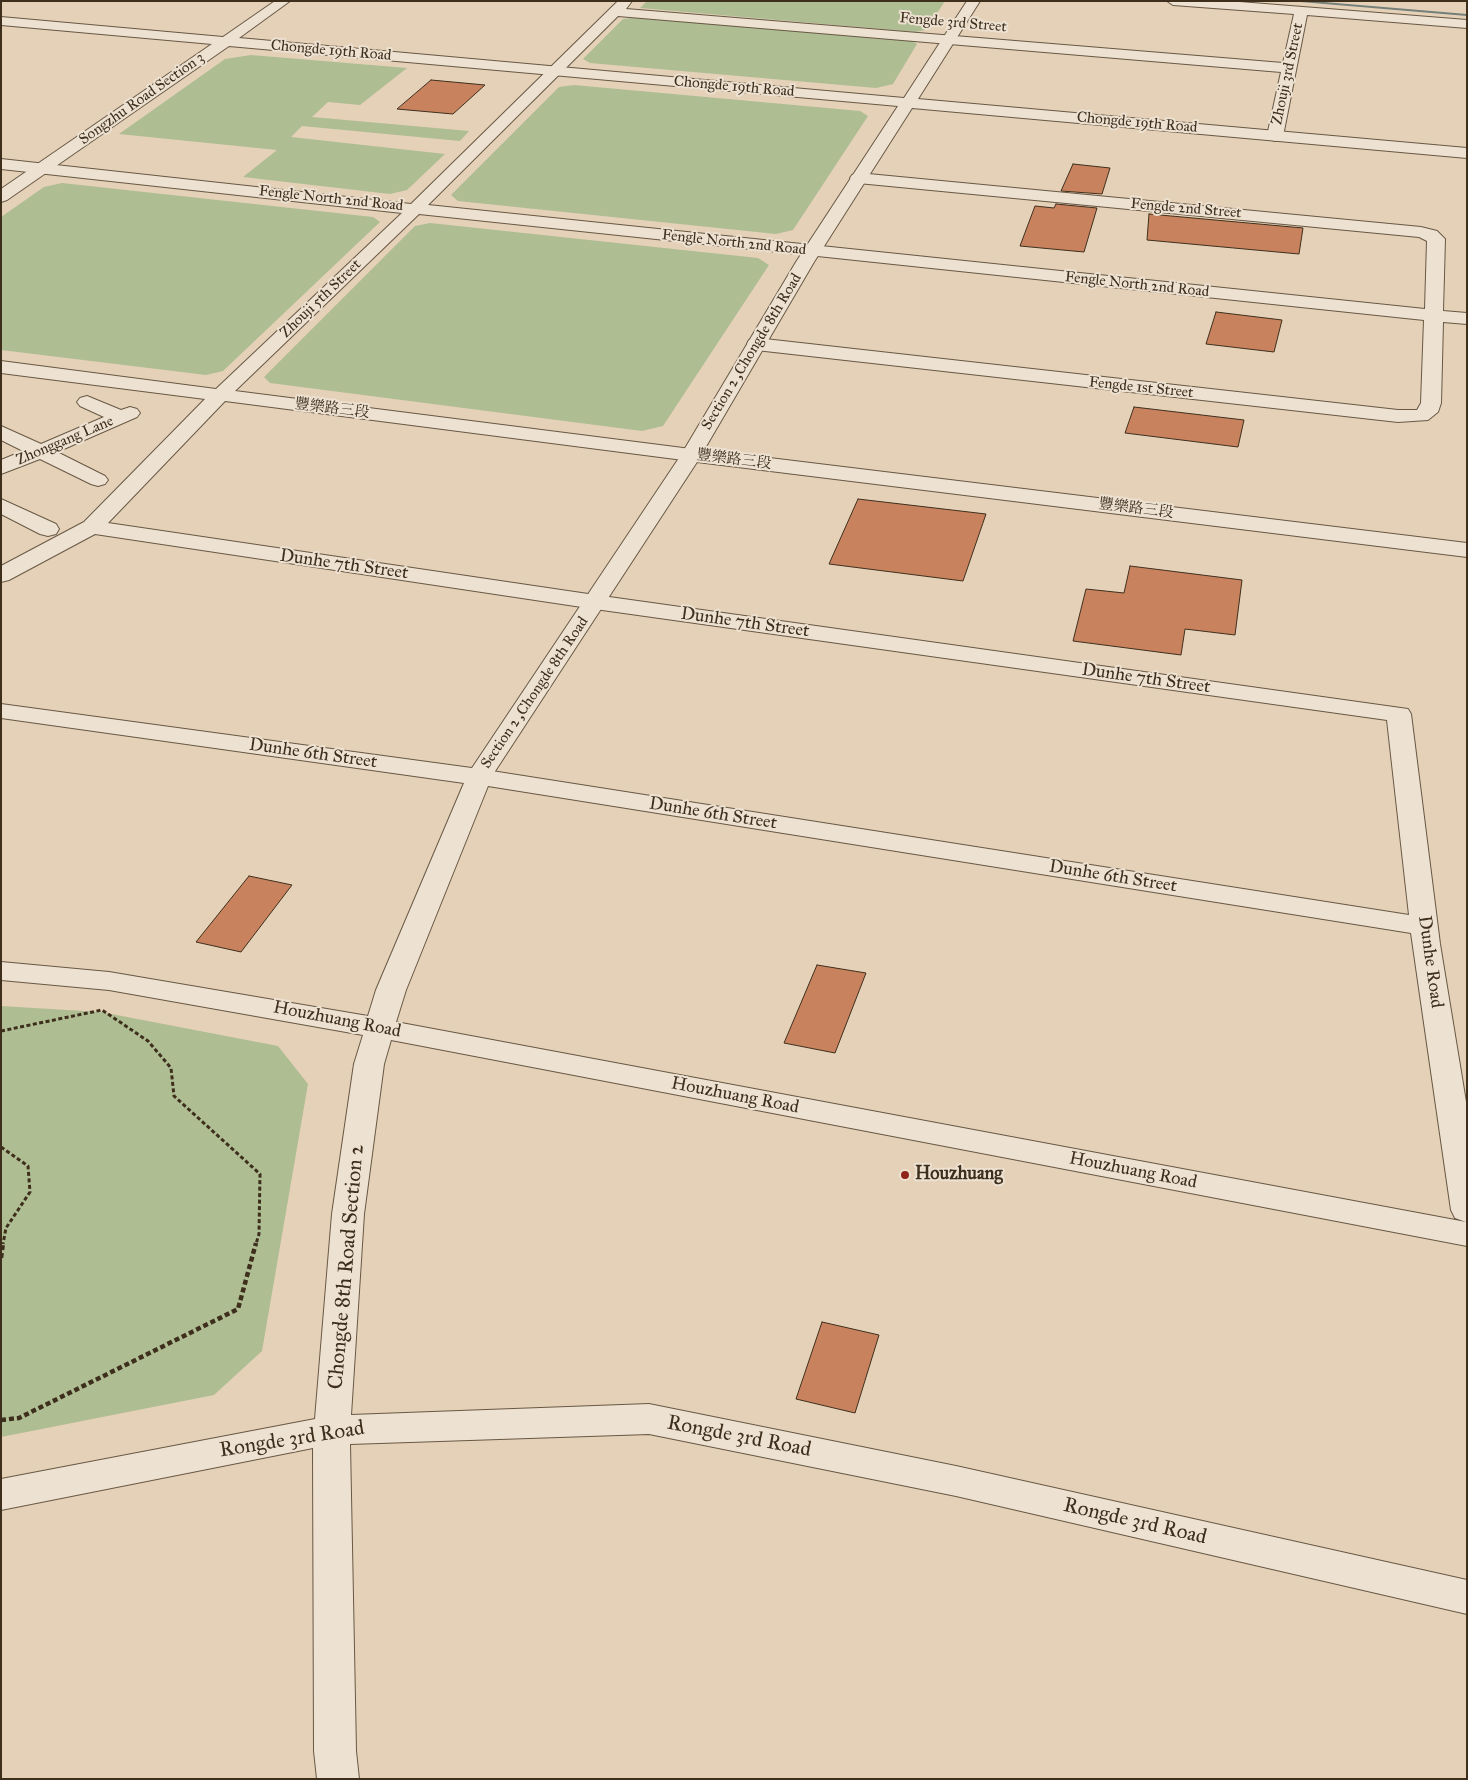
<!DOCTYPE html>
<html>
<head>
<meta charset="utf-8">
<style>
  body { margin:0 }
  #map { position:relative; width:1468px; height:1780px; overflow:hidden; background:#e4d1b8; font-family:"IM FELL Great Primer",serif }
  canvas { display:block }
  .frame { position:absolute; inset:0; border:2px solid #3e2f1d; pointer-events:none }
</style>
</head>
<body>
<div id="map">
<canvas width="1468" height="1780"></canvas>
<div class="frame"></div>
</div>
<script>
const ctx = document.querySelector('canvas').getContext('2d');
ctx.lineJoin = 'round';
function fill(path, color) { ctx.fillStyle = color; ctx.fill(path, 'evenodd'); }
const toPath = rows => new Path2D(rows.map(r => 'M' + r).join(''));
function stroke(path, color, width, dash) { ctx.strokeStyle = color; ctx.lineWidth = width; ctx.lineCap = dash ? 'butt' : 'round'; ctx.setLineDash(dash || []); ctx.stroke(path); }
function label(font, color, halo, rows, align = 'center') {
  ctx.font = font + ' "IM FELL Great Primer","Noto Serif TC",serif'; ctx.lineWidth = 4; ctx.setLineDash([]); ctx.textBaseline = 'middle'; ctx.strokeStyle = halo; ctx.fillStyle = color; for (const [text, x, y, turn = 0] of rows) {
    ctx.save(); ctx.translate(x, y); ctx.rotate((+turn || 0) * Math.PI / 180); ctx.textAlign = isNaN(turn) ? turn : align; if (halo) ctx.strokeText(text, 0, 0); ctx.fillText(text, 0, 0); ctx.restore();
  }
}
fill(toPath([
  [647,1,945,1,926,30,915,32,640,8],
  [640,17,911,40,917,44,893,84,876,88,590,63,583,59,623,19],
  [251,55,407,68,360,105,328,102,312,117,469,131,460,141,302,126,291,137,445,154,407,190,390,194,243,177,277,150,119,134,225,59],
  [574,85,860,111,868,116,793,230,776,234,458,201,451,195,559,87],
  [62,183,373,217,380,222,223,371,206,375,1,350,1,217,44,187],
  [430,223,758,258,769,265,663,426,642,431,270,383,264,377,415,226],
  [1,1006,101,1012,278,1046,308,1084,262,1351,214,1395,1,1437]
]), '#afbd93');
fill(toPath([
  [1289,1,1312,1,1467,14,1467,16,1289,1]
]), '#747f7a');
const building = toPath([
  [431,80,485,85,453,114,397,109,431,80],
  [1073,164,1110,168,1102,194,1061,191,1073,164],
  [1056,204,1097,208,1084,252,1020,246,1035,206,1054,208,1056,204],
  [1149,214,1303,228,1299,254,1147,240,1149,214],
  [1216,312,1282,320,1274,352,1206,344,1216,312],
  [1134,407,1244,420,1238,447,1125,433,1134,407],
  [858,499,986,514,963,581,829,564,858,499],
  [1130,566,1242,580,1235,635,1185,629,1181,655,1073,641,1086,589,1124,593,1130,566],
  [249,876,292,885,241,952,196,942,249,876],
  [817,965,866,973,835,1053,784,1043,817,965],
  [822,1322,879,1335,855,1413,796,1399,822,1322]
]);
fill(building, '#c8825d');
stroke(building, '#3e2f1d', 1);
const minor = toPath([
  [618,1,632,1,626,9,1283,63,1294,14,1173,5,1167,1,1227,1,1467,20,1467,28,1307,15,1283,136,1280,139,1275,141,1270,139,1267,136,1281,72,618,16,428,205,1425,309,1427,241,1419,237,858,183,852,181,850,178,852,175,858,173,1421,227,1437,231,1445,239,1443,311,1467,313,1467,324,1443,322,1441,403,1438,412,1428,420,1398,422,756,350,749,348,747,344,749,340,756,338,1398,410,1417,410,1421,403,1424,320,419,214,235,391,691,449,698,451,701,455,698,459,691,461,225,401,108,523,595,595,1408,709,1411,714,1440,944,1467,1108,1467,1246,391,1040,384,1064,364,1214,351,1415,649,1404,956,1466,1467,1580,1467,1614,956,1496,649,1434,350,1444,356,1751,359,1779,317,1779,314,1751,313,1448,1,1510,1,1479,315,1419,332,1214,354,1064,363,1035,109,990,1,980,1,962,109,972,368,1016,376,990,464,783,1,718,1,704,479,769,1409,915,1387,720,595,609,95,534,9,580,1,582,1,566,84,522,205,399,1,373,1,361,216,389,402,213,1,169,1,159,411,204,618,1],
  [488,786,1411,933,1451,1210,1455,1218,1466,1222,396,1022,406,990,488,786],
  [87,396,121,410,130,407,137,409,140,413,137,417,57,452,105,476,108,480,105,484,98,486,91,484,40,459,1,474,1,460,23,451,1,440,1,426,41,444,104,417,80,406,77,402,80,398,87,396],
  [1,499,56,524,59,529,56,534,48,536,40,534,1,514,1,499]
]);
const tertiary = toPath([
  [275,1,290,1,239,38,904,98,967,1,980,1,918,99,1467,148,1467,158,912,108,814,262,704,450,1467,543,1467,557,697,462,488,782,479,785,470,782,466,777,681,455,796,262,898,106,229,46,7,200,1,202,1,189,212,44,1,25,1,17,223,37,275,1]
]);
stroke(minor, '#685844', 2);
stroke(tertiary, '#685844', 2);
stroke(toPath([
  [1,1031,102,1010,148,1041,171,1068,174,1096,260,1174,259,1234,256,1244],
  [1,1147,28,1166,30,1192,6,1228,3,1244]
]), '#3e2f1d', 3, [4, 2.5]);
stroke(toPath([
  [1,1258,3,1243],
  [1,1420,19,1418,238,1309,256,1243]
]), '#3e2f1d', 4.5, [5, 3]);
fill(minor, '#ede1d1');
fill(tertiary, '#ede1d1');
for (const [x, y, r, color] of [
  [905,1175,5,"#8f2418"]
]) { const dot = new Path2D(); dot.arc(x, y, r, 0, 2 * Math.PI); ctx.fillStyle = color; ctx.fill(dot); stroke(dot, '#ede1d1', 2); }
label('15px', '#3e2f1d', '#ede1d1', [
  ["Fengde 3rd Street",953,23,5],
  ["Chongde 19th Road",331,51,5],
  ["Zhouji 3rd Street",1288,74,-78],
  ["Chongde 19th Road",734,87,5],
  ["Songzhu Road Section 3",142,99,-35],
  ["Chongde 19th Road",1137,123,5],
  ["Fengle North 2nd Road",331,199,6],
  ["Fengde 2nd Street",1186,209,5],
  ["Fengle North 2nd Road",734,243,6],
  ["Fengle North 2nd Road",1137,285,6],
  ["Zhouji 5th Street",321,299,-44],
  ["Section 2 ,Chongde 8th Road",752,352,-59],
  ["Fengde 1st Street",1141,388,6],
  ["豐樂路三段",332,409,7],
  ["Zhonggang Lane",65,441,-23],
  ["豐樂路三段",734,460,7],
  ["豐樂路三段",1136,509,7],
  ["Section 2 ,Chongde 8th Road",535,693,-56]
]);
label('18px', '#3e2f1d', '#ede1d1', [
  ["Dunhe 7th Street",344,565,8],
  ["Dunhe 7th Street",745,623,8],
  ["Dunhe 7th Street",1146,679,8],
  ["Dunhe 6th Street",313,754,8],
  ["Dunhe 6th Street",713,814,9],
  ["Dunhe 6th Street",1113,877,9],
  ["Dunhe Road",1430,962,82],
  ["Houzhuang Road",337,1020,11],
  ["Houzhuang Road",735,1096,11],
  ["Houzhuang Road",1133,1171,11]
]);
label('bold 18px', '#3e2f1d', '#ede1d1', [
  ["Houzhuang",915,1175]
], 'left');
label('21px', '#3e2f1d', '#ede1d1', [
  ["Chongde 8th Road Section 2",347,1267,-85],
  ["Rongde 3rd Road",739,1437,11],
  ["Rongde 3rd Road",292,1440,-9],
  ["Rongde 3rd Road",1135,1522,13]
]);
</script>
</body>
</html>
